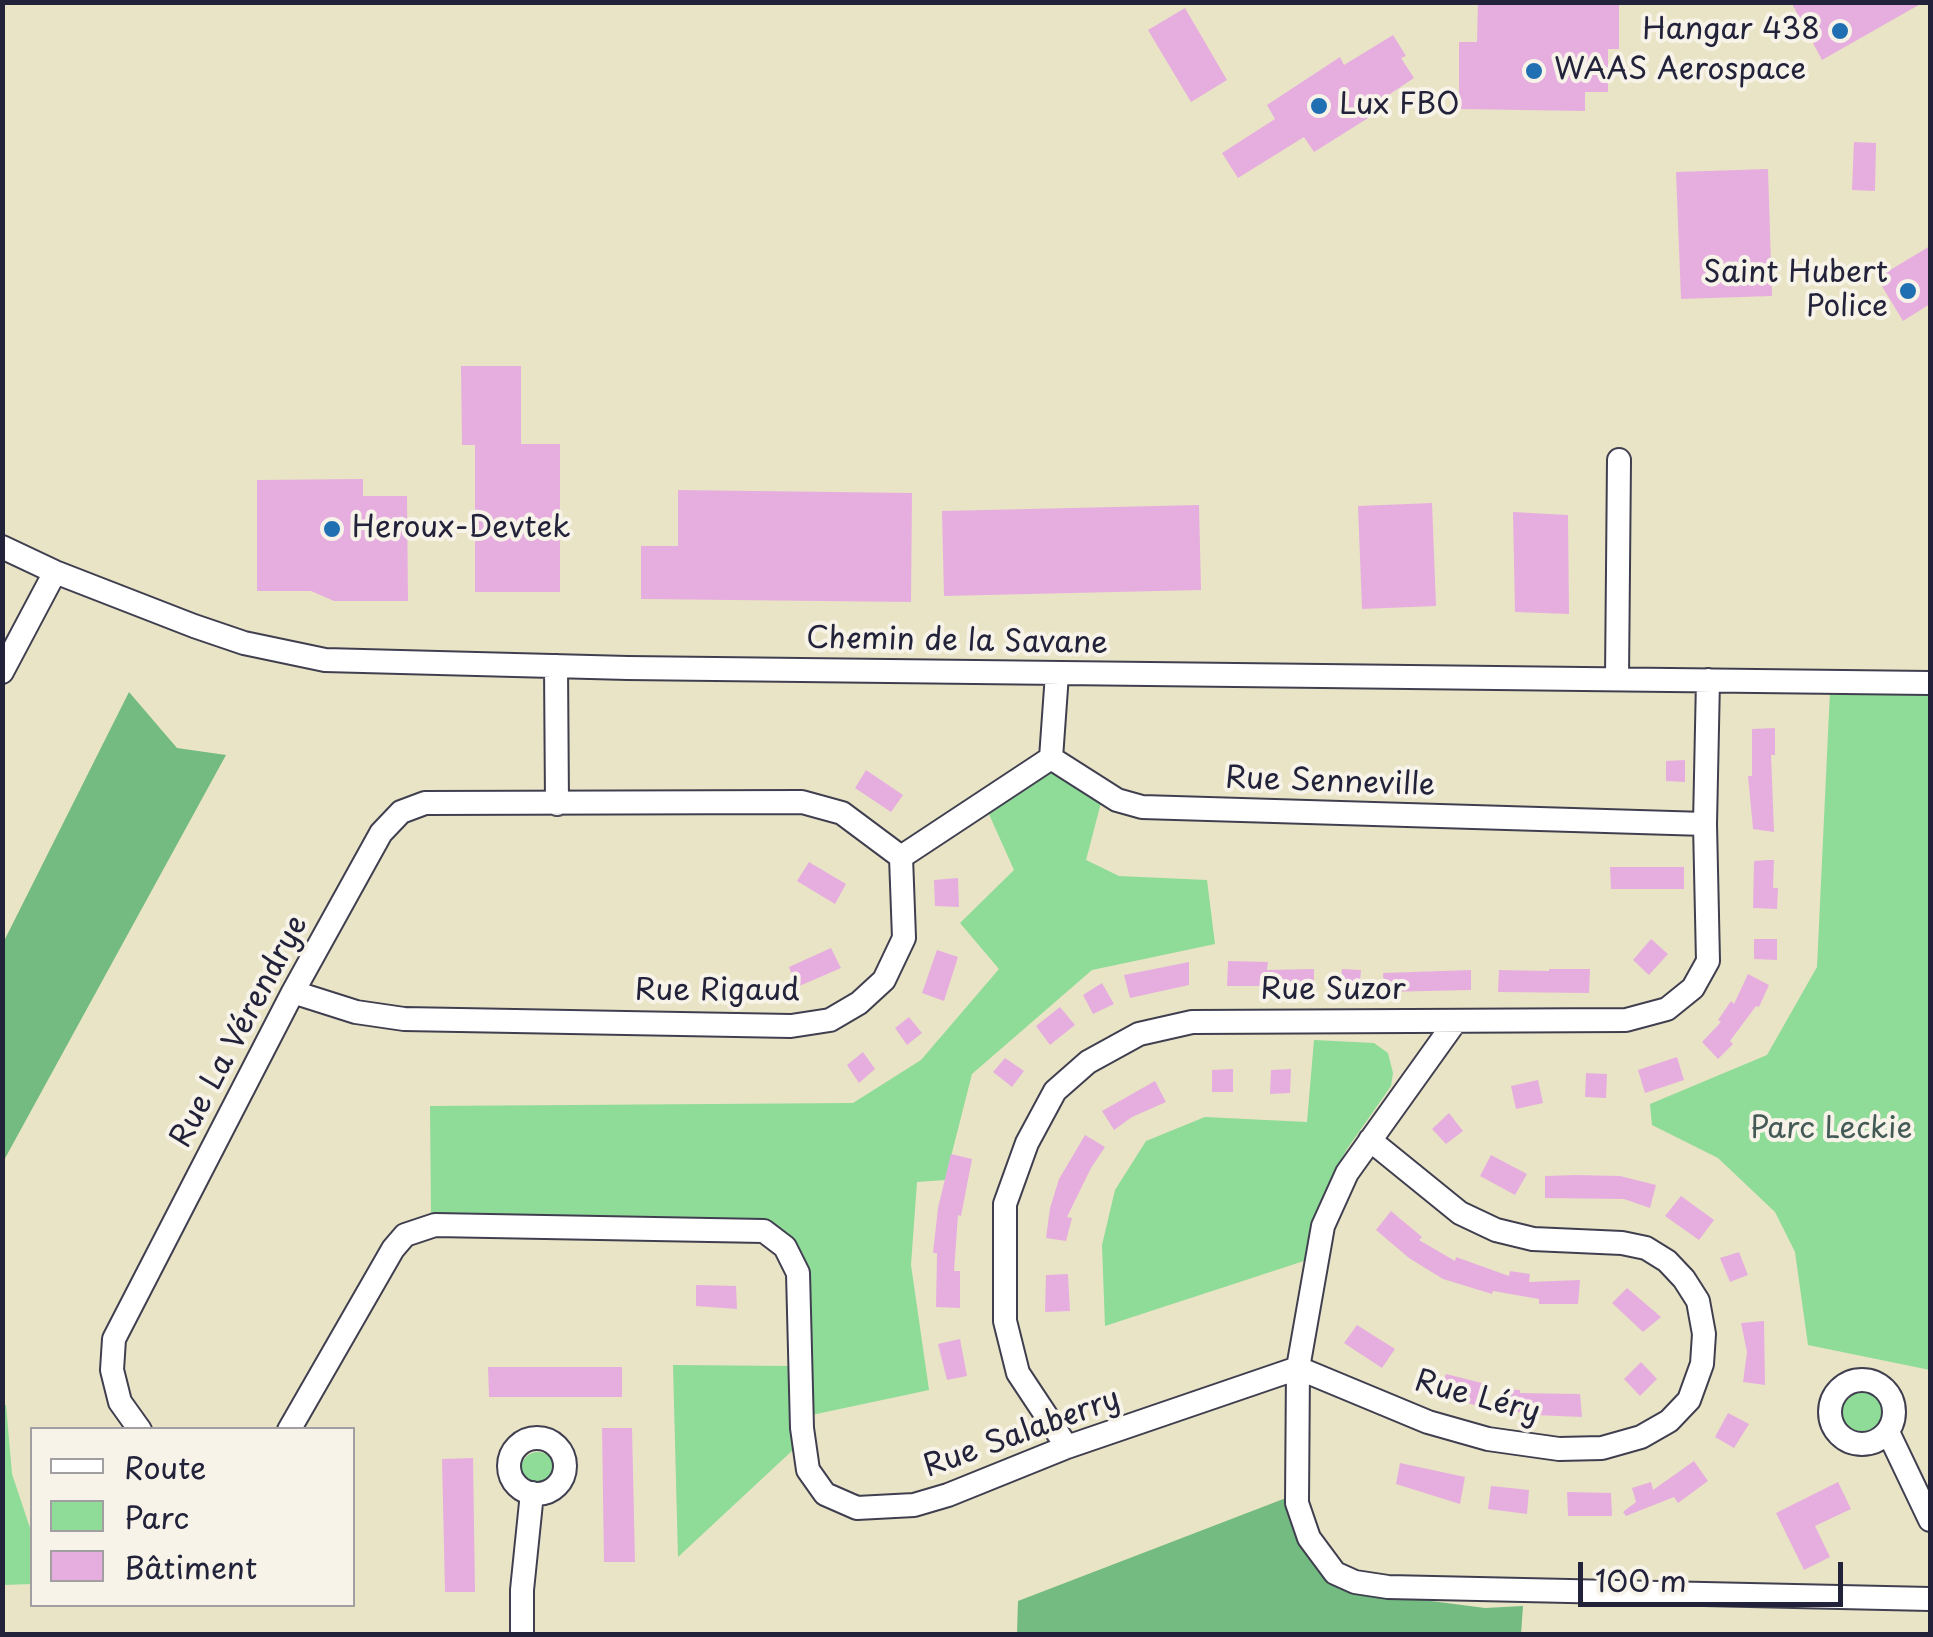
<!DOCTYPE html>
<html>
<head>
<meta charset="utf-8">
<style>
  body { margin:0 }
  #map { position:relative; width:1933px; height:1637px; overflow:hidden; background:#e9e4c5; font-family:"Playpen Sans",sans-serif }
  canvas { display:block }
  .frame { position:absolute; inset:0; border:5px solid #22223b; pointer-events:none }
  .legend { position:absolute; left:30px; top:1427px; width:325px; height:180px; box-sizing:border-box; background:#f7f3e8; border:2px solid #a29fa3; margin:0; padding:12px 18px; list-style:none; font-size:30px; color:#22223b }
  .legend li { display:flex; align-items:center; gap:20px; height:50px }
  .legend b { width:50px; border:2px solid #a29fa3 }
  .scale { position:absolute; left:1578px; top:1562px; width:265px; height:45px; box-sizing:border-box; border:5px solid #22223b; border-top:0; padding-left:12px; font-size:30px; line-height:35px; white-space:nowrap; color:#22223b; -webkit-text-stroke:8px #f7f3e8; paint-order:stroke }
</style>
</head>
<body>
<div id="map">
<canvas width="1933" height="1637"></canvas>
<div class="frame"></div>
<ul class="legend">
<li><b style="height:12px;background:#fff"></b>Route</li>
<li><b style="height:28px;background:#8fdb98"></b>Parc</li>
<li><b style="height:28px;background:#e6aedf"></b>Bâtiment</li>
</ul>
<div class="scale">100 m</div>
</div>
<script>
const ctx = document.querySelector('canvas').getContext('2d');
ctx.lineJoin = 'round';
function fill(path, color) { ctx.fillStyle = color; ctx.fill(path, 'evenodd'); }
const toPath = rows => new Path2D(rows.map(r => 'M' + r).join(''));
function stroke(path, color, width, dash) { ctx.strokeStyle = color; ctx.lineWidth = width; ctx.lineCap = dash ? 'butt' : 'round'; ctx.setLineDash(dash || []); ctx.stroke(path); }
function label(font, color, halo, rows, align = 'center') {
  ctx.font = font + ' "Playpen Sans",sans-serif'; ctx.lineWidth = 8; ctx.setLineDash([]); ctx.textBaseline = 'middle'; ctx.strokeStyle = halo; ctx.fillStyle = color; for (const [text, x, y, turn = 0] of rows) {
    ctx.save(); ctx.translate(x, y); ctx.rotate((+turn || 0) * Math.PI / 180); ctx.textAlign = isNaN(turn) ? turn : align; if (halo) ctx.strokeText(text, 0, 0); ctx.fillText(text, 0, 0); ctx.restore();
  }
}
fill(toPath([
  [1830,691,1930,691,1930,1370,1808,1345,1795,1252,1775,1212,1718,1158,1652,1125,1650,1104,1767,1055,1817,967],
  [1061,765,1102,799,1086,860,1119,876,1207,880,1215,944,1092,970,972,1074,945,1180,917,1182,911,1265,929,1390,807,1416,786,1237,431,1215,430,1106,853,1103,921,1060,999,969,960,923,1014,870,988,812],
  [1314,1040,1374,1043,1388,1053,1393,1073,1391,1086,1347,1149,1329,1183,1307,1260,1105,1326,1102,1245,1115,1190,1146,1141,1205,1117,1307,1122],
  [673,1365,791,1366,794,1449,678,1557],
  '1836 1409a25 25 0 1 1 50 0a25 25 0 1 1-50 0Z',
  [2,1405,6,1405,12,1474,32,1534,32,1584,3,1585],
  '521 1469a17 17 0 1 1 34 0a17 17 0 1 1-34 0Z'
]), '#8fdb98');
fill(toPath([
  [129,692,177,748,226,755,3,1162,3,943],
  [1286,1498,1339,1589,1485,1608,1523,1606,1521,1634,1017,1634,1018,1601]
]), '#73bb80');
fill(toPath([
  [1478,2,1619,2,1619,49,1608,49,1608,92,1585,92,1585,111,1459,109,1459,42,1477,42],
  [1791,2,1924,2,1822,60],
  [1185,8,1227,80,1191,102,1148,30],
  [1393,35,1406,56,1401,58,1414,78,1369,108,1373,115,1314,152,1304,137,1238,178,1222,153,1275,119,1267,105,1340,57,1344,65],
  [1854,142,1876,143,1875,191,1852,190],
  [1768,169,1772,296,1681,299,1676,172],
  [1930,246,1930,304,1903,321,1877,278],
  [461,366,521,366,521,444,560,444,560,592,475,592,475,445,462,445],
  [363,479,363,496,407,496,408,601,334,601,311,591,257,591,257,480],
  [678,490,912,493,911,602,641,599,641,546,678,546],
  [1432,503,1436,606,1362,609,1358,506],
  [1199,505,1201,590,944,596,942,511],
  [1513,512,1568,515,1569,614,1515,612],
  [1775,728,1775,755,1771,755,1774,832,1753,829,1748,776,1752,776,1752,729],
  [1685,760,1685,782,1666,781,1666,761],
  [866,770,903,795,891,812,855,788],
  [1767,860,1774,860,1773,888,1778,888,1777,909,1753,908,1754,861],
  [809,862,846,884,835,904,797,881],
  [1610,867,1684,867,1684,889,1611,889],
  [958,878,959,907,935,906,934,880],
  [1651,939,1668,954,1649,975,1633,960],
  [1754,939,1777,939,1777,960,1754,959],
  [831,948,841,968,797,987,789,967],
  [937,950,958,957,944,1001,922,993],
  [1228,961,1268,962,1267,970,1314,969,1314,991,1290,991,1290,986,1227,986],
  [1189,962,1189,985,1130,998,1124,975],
  [1342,969,1361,970,1359,992,1340,991],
  [1549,969,1590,969,1589,993,1498,992,1499,970,1549,971],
  [1471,970,1471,990,1384,992,1383,973],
  [1748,974,1769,985,1759,1007,1756,1006,1730,1041,1733,1044,1718,1059,1702,1042,1721,1022,1718,1020,1731,1001,1734,1004],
  [1102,983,1114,1004,1093,1014,1083,995],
  [1060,1007,1075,1025,1050,1045,1036,1026],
  [909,1017,922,1033,907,1045,895,1028],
  [863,1052,875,1069,859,1083,847,1065],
  [1677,1057,1684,1080,1645,1093,1638,1070],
  [1005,1058,1024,1071,1012,1087,993,1072],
  [1233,1069,1233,1092,1212,1092,1212,1070],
  [1291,1069,1290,1093,1270,1094,1271,1070],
  [1586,1073,1607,1074,1606,1098,1585,1097],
  [1538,1080,1543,1103,1516,1109,1511,1086],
  [1155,1081,1166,1102,1132,1117,1114,1130,1102,1111],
  [1449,1113,1463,1131,1446,1144,1432,1129],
  [1085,1135,1105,1147,1091,1168,1067,1217,1072,1218,1066,1241,1046,1238,1050,1208,1059,1179],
  [951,1154,972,1159,961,1216,958,1215,954,1271,960,1271,960,1308,936,1307,937,1253,933,1253,938,1208],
  [1491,1155,1527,1174,1515,1195,1480,1176],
  [1575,1175,1620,1176,1656,1185,1650,1208,1624,1199,1545,1198,1545,1176],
  [1681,1196,1714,1220,1699,1240,1665,1216],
  [1391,1211,1422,1237,1419,1240,1455,1261,1456,1257,1509,1276,1510,1271,1530,1274,1529,1282,1580,1280,1578,1304,1539,1304,1539,1299,1493,1291,1492,1294,1443,1279,1409,1258,1376,1230],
  [1739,1252,1748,1275,1730,1282,1720,1258],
  [1068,1274,1070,1311,1045,1312,1046,1275],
  [696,1285,736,1286,737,1309,696,1306],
  [1627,1288,1661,1317,1643,1332,1612,1303],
  [1764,1321,1765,1385,1743,1382,1747,1352,1741,1323],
  [1357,1325,1395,1349,1382,1368,1344,1343],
  [960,1339,967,1376,947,1380,938,1344],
  [1641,1362,1657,1379,1640,1396,1624,1379],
  [488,1367,622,1367,622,1397,489,1397],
  [1446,1374,1482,1383,1478,1406,1439,1395],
  [1503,1389,1520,1390,1520,1393,1580,1394,1582,1417,1534,1415,1501,1409],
  [1728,1413,1749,1424,1734,1448,1715,1437],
  [602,1428,632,1428,635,1562,604,1562],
  [473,1458,475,1592,445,1592,442,1459],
  [1694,1461,1708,1481,1678,1503,1674,1497,1626,1516,1623,1512,1636,1502,1632,1488,1651,1482,1653,1490],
  [1400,1463,1465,1477,1460,1504,1396,1484],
  [1838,1482,1851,1509,1815,1526,1830,1557,1804,1570,1776,1513],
  [1491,1486,1529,1490,1527,1514,1488,1509],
  [1567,1492,1611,1493,1612,1516,1568,1516]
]), '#e6aedf');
const minor = toPath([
  [2,547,55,572,194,626,244,643,325,660,628,668,1930,683],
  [556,666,557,804],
  [2,672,55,572],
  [1057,674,1051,758,1117,800,1142,807,1705,824],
  [1617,678,1619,460],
  [293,992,356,1012,404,1019,791,1026,830,1020,859,1003,884,980,904,938,901,857,1051,758],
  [1370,1140,1460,1213,1496,1230,1533,1239,1622,1243,1646,1248,1667,1261,1684,1279,1698,1301,1704,1334,1702,1364,1689,1400,1669,1421,1641,1437,1602,1448,1559,1449,1488,1439,1428,1422,1298,1368,1297,1503,1309,1538,1335,1573,1355,1582,1388,1587,1930,1599],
  '1830 1412a32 32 0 1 1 64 0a32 32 0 1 1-64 0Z',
  [140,1430,120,1402,112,1370,114,1339,293,992,381,833,401,812,425,803,802,802,842,813,901,857],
  [289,1430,393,1249,405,1235,435,1225,764,1231,785,1247,798,1273,802,1428,808,1470,825,1494,857,1508,914,1505,948,1495,1067,1447,1298,1368,1323,1226,1347,1173,1455,1022],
  [1888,1432,1930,1520],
  '509 1466a28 28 0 1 1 56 0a28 28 0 1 1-56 0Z',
  [1067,1447,1018,1373,1005,1321,1005,1204,1027,1143,1055,1091,1088,1062,1139,1034,1192,1022,1626,1020,1667,1009,1693,988,1708,961,1705,824,1708,680],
  [522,1634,522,1590,532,1493]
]);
stroke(minor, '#403f50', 26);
stroke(minor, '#fff', 22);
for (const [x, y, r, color] of [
  [1840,31,10,"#1f6fb2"],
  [1534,71,10,"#1f6fb2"],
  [1319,106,10,"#1f6fb2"],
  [1908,291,10,"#1f6fb2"],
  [332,529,10,"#1f6fb2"]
]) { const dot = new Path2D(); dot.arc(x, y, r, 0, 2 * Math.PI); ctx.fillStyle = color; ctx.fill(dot); stroke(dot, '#f7f3e8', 4); }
label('30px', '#22223b', '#f7f3e8', [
  ["Hangar 438",1820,31,"right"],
  ["WAAS Aerospace",1554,71],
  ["Lux FBO",1339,106],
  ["Saint Hubert",1888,274,"right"],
  ["Police",1888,308,"right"],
  ["Heroux-Devtek",352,529]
], 'left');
label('30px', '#22223b', '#f7f3e8', [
  ["Chemin de la Savane",957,642,1],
  ["Rue Senneville",1330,783,2],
  ["Rue Suzor",1333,991],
  ["Rue Rigaud",717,992],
  ["Rue La Vérendrye",240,1032,-62],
  ["Rue Léry",1477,1398,15],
  ["Rue Salaberry",1022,1434,-20]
]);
label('30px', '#435a57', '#f7f3e8', [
  ["Parc Leckie",1831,1130]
]);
</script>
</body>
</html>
